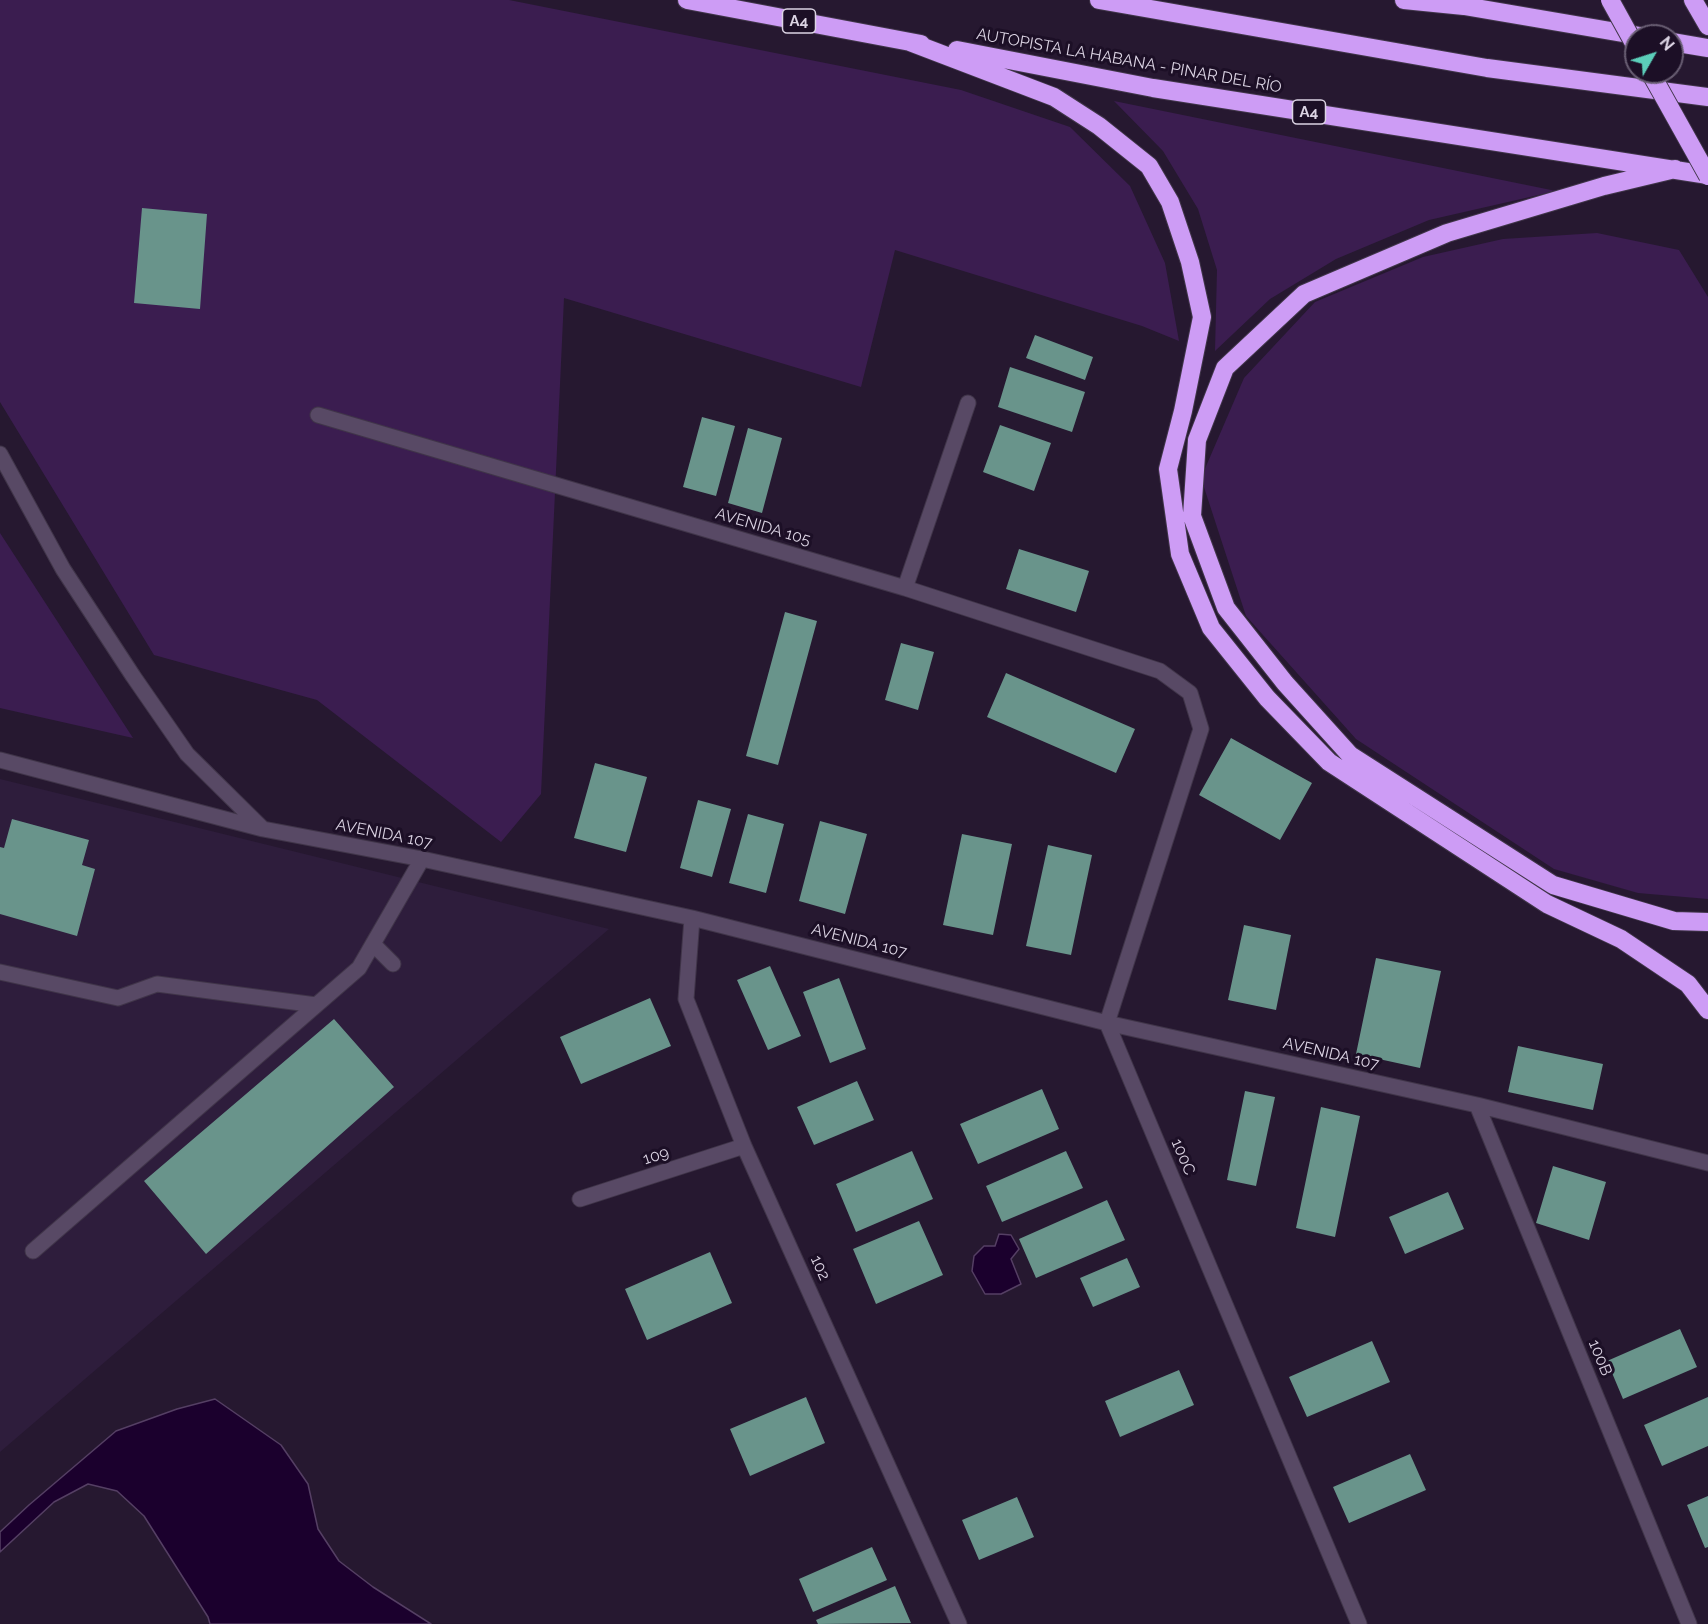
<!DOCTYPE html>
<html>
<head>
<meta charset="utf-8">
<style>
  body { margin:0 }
  #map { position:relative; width:1708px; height:1624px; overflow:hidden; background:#261830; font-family:Raleway,sans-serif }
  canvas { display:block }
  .north { position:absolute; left:1624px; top:24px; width:60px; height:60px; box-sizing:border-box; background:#1c0f26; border:2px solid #685d72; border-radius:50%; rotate:51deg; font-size:16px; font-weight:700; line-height:24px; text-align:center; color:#dbd3e3 }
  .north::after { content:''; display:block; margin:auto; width:21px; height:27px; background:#5cceba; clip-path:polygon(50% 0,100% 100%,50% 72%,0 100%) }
</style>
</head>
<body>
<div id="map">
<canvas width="1708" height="1624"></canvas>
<div class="north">N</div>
</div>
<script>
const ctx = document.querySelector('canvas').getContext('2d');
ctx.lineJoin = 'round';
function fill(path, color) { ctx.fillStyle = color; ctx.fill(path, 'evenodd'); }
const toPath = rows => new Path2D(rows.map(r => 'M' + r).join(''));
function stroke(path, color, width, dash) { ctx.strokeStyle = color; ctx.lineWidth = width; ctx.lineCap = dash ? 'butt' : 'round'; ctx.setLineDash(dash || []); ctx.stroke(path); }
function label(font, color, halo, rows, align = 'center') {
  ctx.font = font + ' Raleway,sans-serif'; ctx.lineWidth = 6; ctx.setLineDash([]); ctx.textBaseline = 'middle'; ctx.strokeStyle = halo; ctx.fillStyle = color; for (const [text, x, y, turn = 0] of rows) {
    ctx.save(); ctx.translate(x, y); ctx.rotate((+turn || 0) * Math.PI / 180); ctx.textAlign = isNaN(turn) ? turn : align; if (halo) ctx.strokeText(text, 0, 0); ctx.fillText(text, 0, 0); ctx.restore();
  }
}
fill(toPath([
  [0,779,609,929,0,1452]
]), '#2e1d3c');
fill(toPath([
  [0,0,509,0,961,90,1070,127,1130,186,1165,263,1179,341,1142,326,895,250,861,387,564,298,541,794,501,842,317,700,154,655,0,402],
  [1114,101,1556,191,1429,220,1336,259,1270,299,1215,351,1217,270,1198,209,1163,151],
  [1597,233,1679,250,1708,297,1708,899,1638,893,1554,869,1356,739,1246,616,1201,478,1244,378,1315,302,1423,257,1503,239],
  [0,533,133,738,0,708]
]), '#3b1d50');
const water = toPath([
  [999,1234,1011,1235,1019,1249,1011,1259,1021,1284,1001,1294,985,1294,972,1271,974,1256,984,1246,995,1246,999,1234],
  [215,1399,281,1445,308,1484,318,1529,339,1561,373,1587,431,1624,210,1624,208,1617,144,1516,117,1491,88,1484,54,1502,0,1552,0,1532,29,1505,116,1431,177,1409,215,1399]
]);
fill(water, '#1b002d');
stroke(water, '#553f64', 1.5);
fill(toPath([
  [142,208,207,214,200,309,134,303],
  [1035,335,1093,357,1085,380,1026,358],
  [1010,367,1085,392,1072,432,998,407],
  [702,417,735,426,716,496,683,487],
  [1000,425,1051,443,1034,491,983,472],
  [748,428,782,438,762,513,728,503],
  [1019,549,1089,571,1076,612,1006,589],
  [785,612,817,621,778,765,746,756],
  [901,643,934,652,918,710,885,700],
  [1006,673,1135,729,1116,773,987,717],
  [1231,738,1312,783,1280,840,1199,795],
  [595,763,647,777,626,852,574,838],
  [698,800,731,809,712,877,680,868],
  [748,814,784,824,766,893,729,883],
  [12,819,89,840,82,865,95,869,77,936,0,914,0,847,4,848],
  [820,821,867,834,845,914,799,901],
  [962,834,1012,844,993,935,943,925],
  [1048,845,1092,855,1071,955,1026,946],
  [1244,925,1291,935,1276,1010,1228,1000],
  [1376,958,1441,971,1420,1068,1356,1054],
  [770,966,801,1036,768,1050,737,980],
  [839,978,866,1049,830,1063,803,992],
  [650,998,671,1046,581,1084,560,1037],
  [334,1019,394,1087,206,1254,144,1181],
  [1518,1046,1603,1064,1593,1110,1508,1092],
  [857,1081,874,1120,814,1145,797,1107],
  [1042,1089,1059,1129,978,1164,960,1124],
  [1245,1091,1275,1097,1256,1186,1227,1180],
  [1321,1107,1360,1116,1335,1237,1296,1228],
  [912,1151,933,1199,856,1232,836,1184],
  [1066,1151,1083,1188,1002,1222,986,1186],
  [1553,1166,1606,1182,1589,1240,1536,1223],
  [1448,1192,1464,1229,1405,1254,1389,1217],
  [1107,1200,1125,1240,1036,1278,1019,1239],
  [919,1221,943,1275,876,1304,853,1249],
  [710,1252,732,1303,647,1340,625,1289],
  [1127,1258,1140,1287,1093,1307,1080,1278],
  [1680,1329,1697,1367,1623,1399,1607,1361],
  [1372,1341,1390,1382,1307,1417,1289,1377],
  [1179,1370,1194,1405,1120,1437,1105,1401],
  [806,1397,825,1443,750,1476,730,1429],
  [1708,1397,1708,1446,1662,1466,1644,1425],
  [1410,1454,1426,1490,1349,1523,1333,1487],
  [1708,1496,1708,1547,1705,1548,1687,1505],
  [1017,1497,1034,1537,979,1560,962,1520],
  [872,1547,887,1580,813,1612,799,1579],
  [895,1586,911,1623,818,1624,816,1620]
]), '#69948b');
const minor = toPath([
  [318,415,905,588,1160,671,1190,693,1201,729,1107,1023,1359,1624],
  [0,454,63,569,133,676,187,754,262,828],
  [905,588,968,403],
  [0,760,263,829,422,859,692,918,1107,1023,1477,1105,1708,1163],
  [692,918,686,999,744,1146,959,1624],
  [373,944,393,964],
  [0,972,118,998,157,984,316,1005],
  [1477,1105,1689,1624],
  [580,1199,744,1146],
  [33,1251,359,968,422,859]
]);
const highway = toPath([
  [687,0,921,44],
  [1099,0,1487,68,1708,97],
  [1404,0,1464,6,1640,36],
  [1693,0,1708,26],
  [910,42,1054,97,1099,126,1149,166,1170,202,1190,262,1202,317,1183,411,1168,469,1180,554,1211,628,1267,698,1329,762,1547,904,1621,939,1688,984,1708,1010],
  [1672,42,1708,48],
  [957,50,1153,88,1708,175],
  [1675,169,1604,186,1447,233,1304,294,1225,368,1197,440,1192,516,1226,608,1285,683,1350,755,1553,885,1674,921,1708,922]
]);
stroke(minor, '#403549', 17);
stroke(highway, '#403549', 20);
stroke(minor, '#584965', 15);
stroke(highway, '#cd9cf5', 18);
const highwayBridge = toPath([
  [1610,0,1636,47],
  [1650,72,1708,176]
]);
stroke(highwayBridge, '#403549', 20, []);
stroke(highwayBridge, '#cd9cf5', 18);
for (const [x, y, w] of [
  [799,21,33],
  [1309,112,33]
]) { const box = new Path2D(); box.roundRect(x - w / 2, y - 12, w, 24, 4.5); ctx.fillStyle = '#1c0f26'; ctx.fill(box); stroke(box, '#dbd3e3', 1.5); }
label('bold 15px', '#dbd3e3', null, [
  ["A4",799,21],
  ["A4",1309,112]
]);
label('16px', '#dbd3e3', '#1c0f26', [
  ["AUTOPISTA LA HABANA - PINAR DEL RÍO",1129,61,10],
  ["AVENIDA 105",763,527,16],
  ["AVENIDA 107",384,834,11],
  ["AVENIDA 107",859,941,14],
  ["AVENIDA 107",1331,1054,13],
  ["109",656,1156,-18],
  ["100C",1183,1157,67],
  ["102",820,1268,66],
  ["100B",1600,1358,68]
]);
</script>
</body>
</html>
